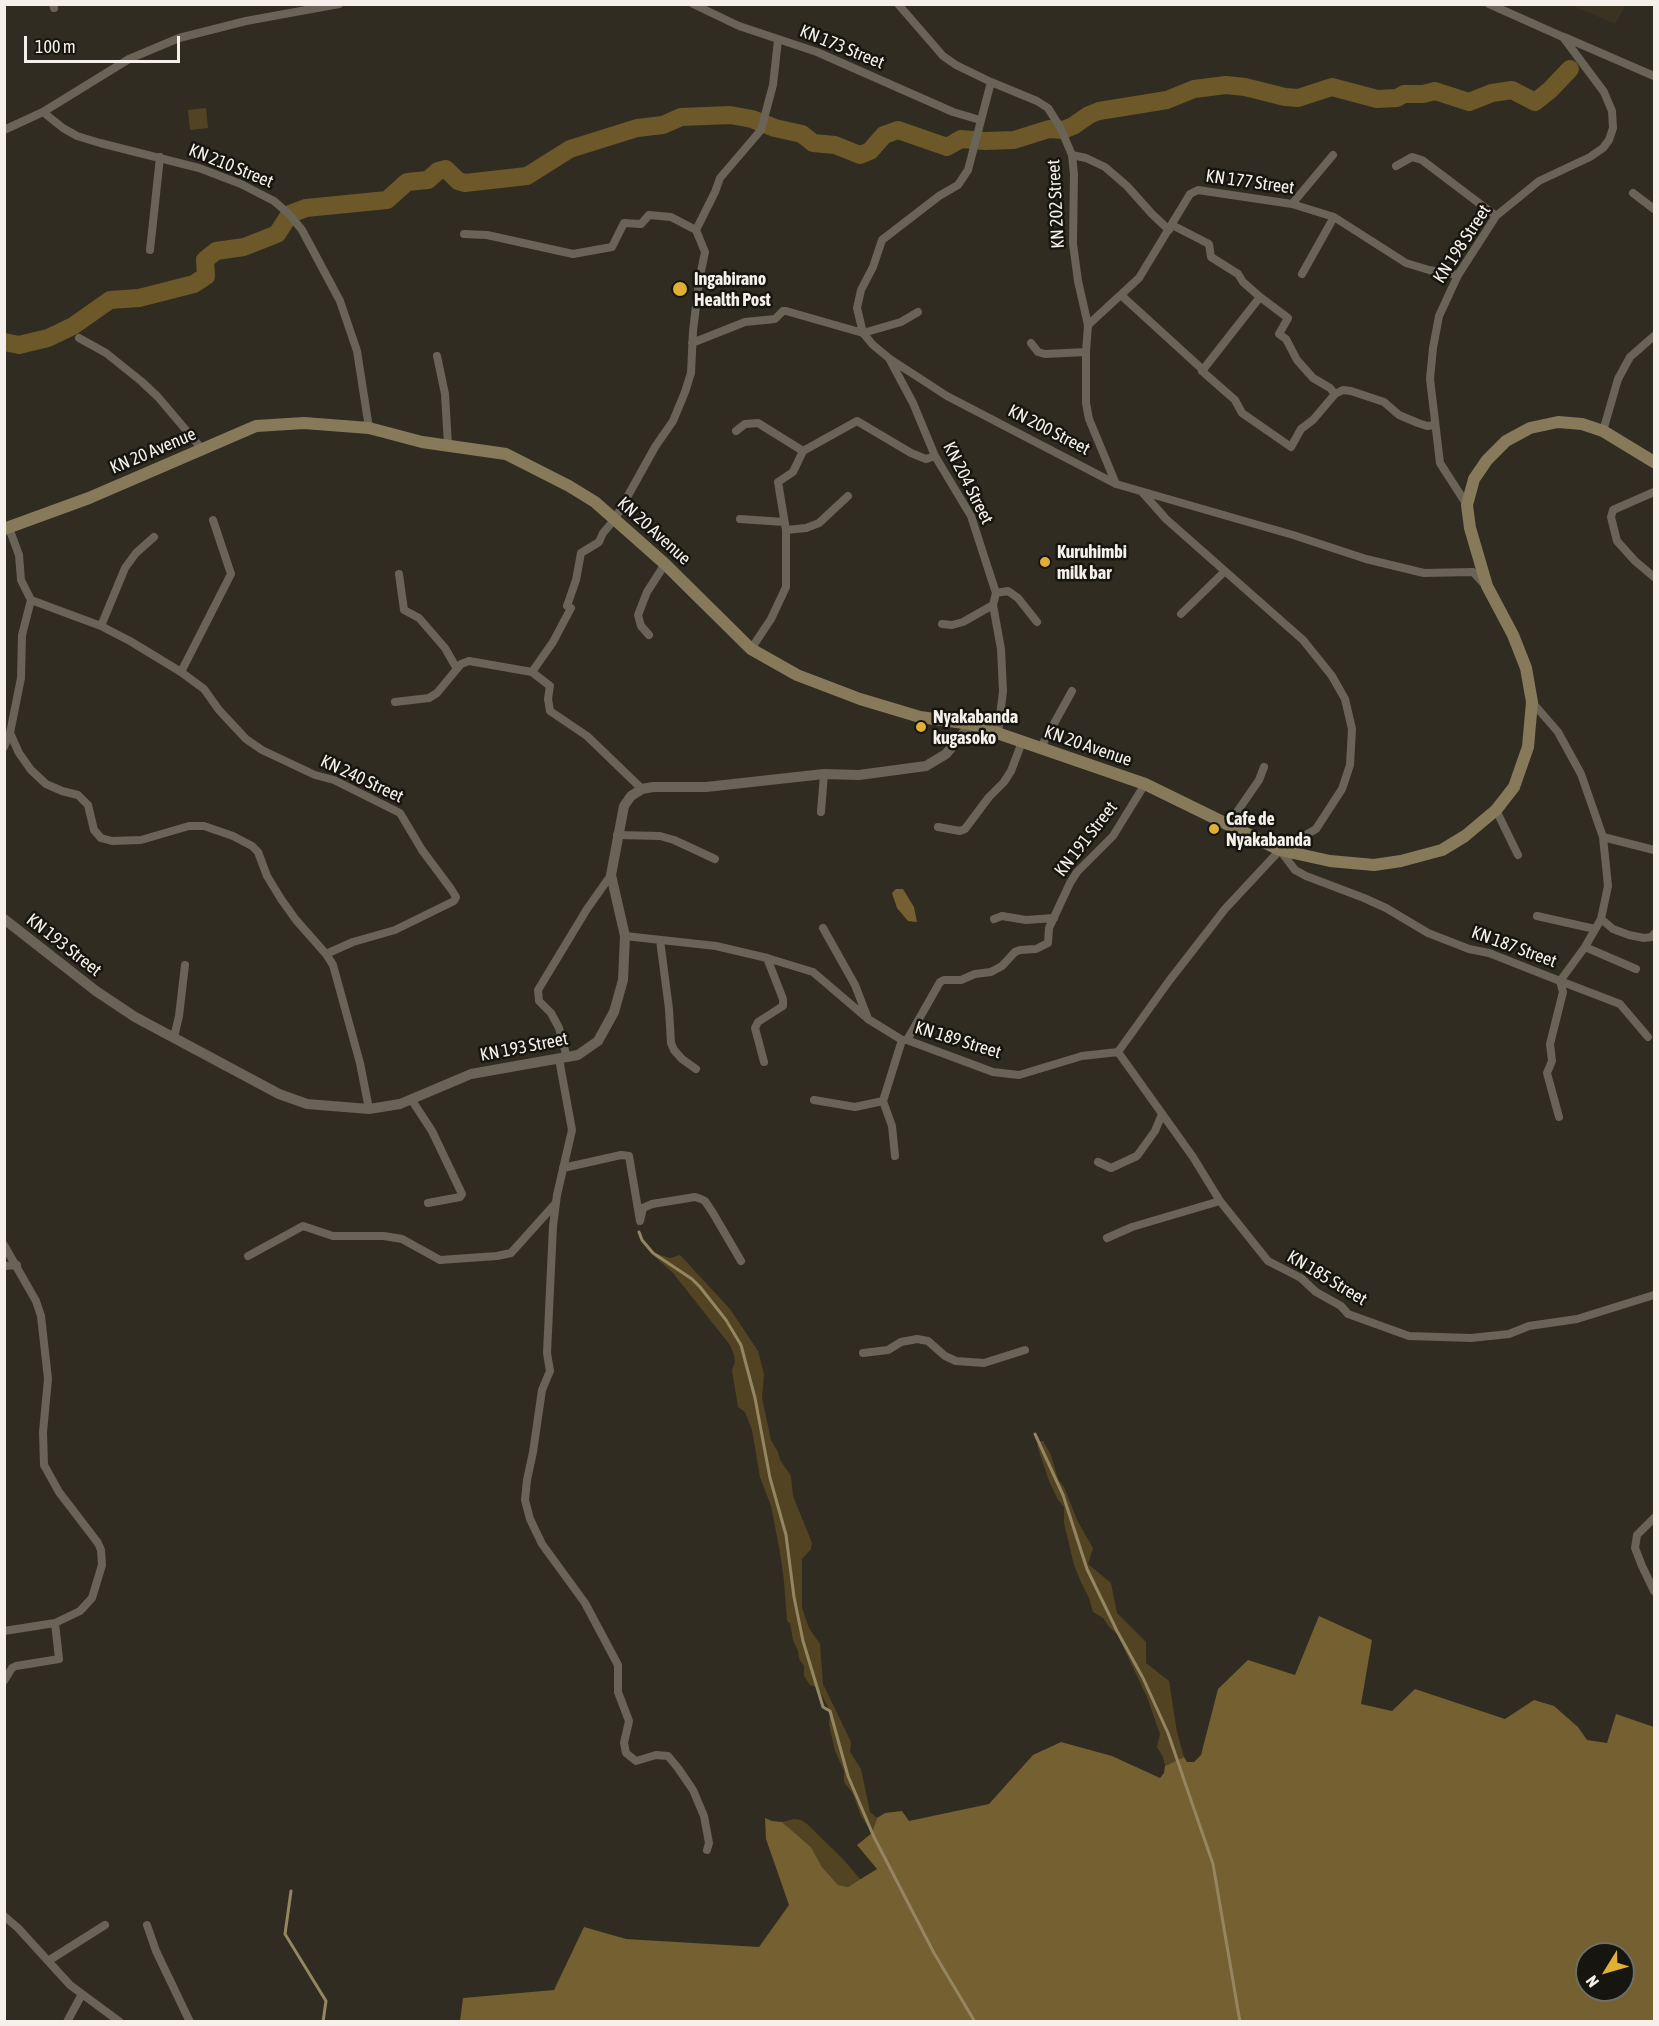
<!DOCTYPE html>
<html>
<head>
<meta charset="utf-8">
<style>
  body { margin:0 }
  #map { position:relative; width:1659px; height:2026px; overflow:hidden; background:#312c21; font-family:"Asap Condensed",sans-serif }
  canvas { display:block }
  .frame { position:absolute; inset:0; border:6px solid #f5f1ea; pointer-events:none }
  .north { position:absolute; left:1575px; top:1942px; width:60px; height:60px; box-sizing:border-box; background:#171510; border:2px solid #706d67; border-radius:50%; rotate:233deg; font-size:16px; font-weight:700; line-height:24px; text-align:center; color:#f5f1ea }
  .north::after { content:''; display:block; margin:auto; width:21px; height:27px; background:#dfb034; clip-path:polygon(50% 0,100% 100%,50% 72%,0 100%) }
  .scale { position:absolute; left:24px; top:36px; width:156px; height:27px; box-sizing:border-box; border:3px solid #f5f1ea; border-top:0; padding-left:8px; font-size:18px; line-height:21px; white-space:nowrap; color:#f5f1ea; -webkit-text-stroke:4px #171510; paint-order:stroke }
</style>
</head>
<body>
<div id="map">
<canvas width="1659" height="2026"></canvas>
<div class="frame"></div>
<div class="north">N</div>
<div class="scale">100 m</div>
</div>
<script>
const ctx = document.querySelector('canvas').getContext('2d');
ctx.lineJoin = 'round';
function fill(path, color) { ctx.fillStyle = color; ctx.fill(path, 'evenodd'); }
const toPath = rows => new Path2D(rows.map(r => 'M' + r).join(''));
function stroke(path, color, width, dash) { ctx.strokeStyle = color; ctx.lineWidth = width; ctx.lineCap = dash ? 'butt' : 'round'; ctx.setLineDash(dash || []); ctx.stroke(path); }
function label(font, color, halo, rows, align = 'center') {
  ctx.font = font + ' "Asap Condensed",sans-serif'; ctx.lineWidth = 5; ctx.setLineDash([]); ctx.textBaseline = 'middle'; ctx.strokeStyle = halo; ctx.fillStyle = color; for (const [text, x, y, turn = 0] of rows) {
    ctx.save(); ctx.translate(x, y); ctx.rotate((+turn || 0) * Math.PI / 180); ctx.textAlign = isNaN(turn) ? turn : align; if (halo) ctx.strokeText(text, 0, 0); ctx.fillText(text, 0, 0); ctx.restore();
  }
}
fill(toPath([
  [1571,5,1626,4,1626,5,1615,24]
]), '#3a3321');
fill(toPath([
  [206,108,208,128,190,130,188,110],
  [657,1254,670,1258,680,1255,730,1309,758,1351,764,1374,762,1398,771,1440,778,1452,780,1460,791,1476,793,1496,812,1543,811,1549,802,1559,802,1608,809,1628,820,1644,823,1684,851,1742,850,1752,861,1769,870,1812,877,1818,872,1833,861,1816,853,1794,844,1782,844,1771,835,1751,829,1724,830,1711,818,1688,810,1685,804,1676,804,1666,799,1659,798,1651,793,1640,790,1623,787,1621,784,1581,780,1552,771,1506,760,1477,752,1430,745,1412,738,1407,732,1370,735,1362,734,1355,730,1345,673,1273,654,1256],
  [1040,1441,1043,1441,1051,1455,1058,1479,1064,1487,1078,1522,1093,1548,1088,1564,1111,1583,1117,1613,1146,1642,1146,1663,1169,1681,1177,1732,1184,1757,1165,1766,1163,1757,1157,1747,1160,1734,1147,1697,1117,1634,1110,1628,1103,1618,1093,1612,1089,1598,1081,1582,1074,1565,1064,1523,1064,1507,1058,1500,1049,1481,1037,1445],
  [794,1819,801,1820,807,1824,843,1859,861,1880,848,1887,838,1885,822,1867,811,1847,782,1822]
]), '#524422');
fill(toPath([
  [896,889,903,889,914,907,917,922,908,921,897,908,892,893],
  [1319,1616,1372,1640,1361,1704,1392,1711,1415,1689,1505,1719,1534,1700,1554,1706,1578,1727,1587,1740,1607,1743,1616,1714,1654,1727,1654,2021,460,2021,463,1998,554,1990,584,1927,626,1939,759,1947,789,1905,766,1839,765,1818,772,1821,782,1822,811,1847,822,1867,838,1885,848,1887,877,1869,857,1845,872,1833,877,1818,885,1813,902,1811,909,1821,989,1804,1033,1755,1061,1742,1112,1756,1160,1778,1164,1773,1165,1766,1184,1757,1187,1762,1194,1762,1201,1755,1218,1689,1248,1660,1295,1675],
  [1587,1954,1623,1954,1623,1990,1587,1990]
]), '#746030');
stroke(toPath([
  [1200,88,1205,81],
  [639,1232,642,1240,653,1253,692,1279,700,1287,726,1320,741,1345,755,1398,770,1478,786,1535,794,1597,803,1641,823,1707,830,1711,848,1776,874,1837,934,1953,975,2022],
  [1035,1434,1063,1495,1087,1569,1117,1631,1143,1678,1168,1733,1193,1806,1213,1864,1240,2022],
  [291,1891,285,1934,326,2001,323,2022]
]), '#958662', 3);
stroke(toPath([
  [4,342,19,345,48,338,73,326,110,300,139,298,194,284,206,276,205,260,216,251,244,247,277,234,290,214,306,208,387,200,407,182,428,180,438,171,446,169,458,181,465,183,527,176,570,149,637,128,663,125,681,117,730,115,752,119,775,128,802,134,813,143,835,145,860,155,870,151,884,135,898,130,947,147,961,139,985,141,1014,140,1049,129,1063,130,1073,126,1089,115,1099,111,1167,100,1194,89,1226,85,1245,87,1285,97,1298,98,1332,87,1377,99,1397,98,1404,94,1423,94,1435,91,1469,102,1492,93,1512,90,1535,102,1550,90,1570,69]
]), '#6c5828', 18);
stroke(toPath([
  [53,4,54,8],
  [693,4,739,26,817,52,953,112,980,120],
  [898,4,943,56,956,65,991,82,1037,101,1048,108,1060,127,1072,155,1074,174,1073,244,1078,281,1088,325,1086,352,1086,403,1089,419,1116,484],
  [1564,37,1654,76],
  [991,82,968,170,958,185,939,196,882,240,873,267,861,290,857,308,863,333,873,345,890,359,947,396,1116,484,1293,535,1366,559,1424,573,1473,572,1486,586],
  [43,112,63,128,77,136,100,143,199,168,241,184,274,201,289,214,302,230,340,301,357,351,369,428],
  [4,130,43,112,129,59,179,38,246,21,339,4],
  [1072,155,1086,158,1105,167,1127,186,1152,214,1169,230],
  [1396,166,1412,157,1422,160,1496,216],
  [1633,193,1654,209],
  [1292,204,1333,155],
  [1172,225,1209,244,1211,257,1238,274,1243,282,1260,297,1288,318,1279,334,1286,339,1297,360,1313,378,1330,388,1335,394,1343,390,1351,391,1384,402,1399,415,1418,423,1427,426,1435,425],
  [464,234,487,235,573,254,612,247,624,223,641,224,649,215,671,217,696,230],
  [150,250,160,157],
  [1302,274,1334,217],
  [1122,296,1202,369,1202,371,1260,297],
  [1088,325,1139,278,1190,194,1198,190,1292,204,1334,217,1406,263,1429,270,1458,275],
  [79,338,106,353,141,381,158,397,202,449],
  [692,343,745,322,775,319,783,311,786,311,863,333,901,322,918,312],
  [1031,343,1038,352,1045,354,1086,352],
  [437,356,445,394,448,445],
  [890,360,913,403,935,456,971,516,996,593,993,605,1001,649,1003,691,998,733],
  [1202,371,1235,400,1242,413,1291,447,1301,429,1313,420,1335,394],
  [736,431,745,424,758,423,803,451],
  [1603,431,1618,379,1630,357,1654,336],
  [1654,492,1613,510,1611,517,1617,541,1635,561,1654,577],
  [1467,505,1440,463,1430,379,1433,348,1439,316,1458,275,1496,216,1539,181,1590,157,1603,148,1609,140,1613,128,1612,111,1604,92,1563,37,1489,4],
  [740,519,784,522],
  [786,530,806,528,819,523,848,496],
  [399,574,404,610,419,618,445,648,457,669],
  [996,593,1008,591,1018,598,1037,622],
  [31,600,101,626,130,641,181,672,204,689,219,710,246,739,262,750,315,775,334,780,400,813,422,850,451,889,456,897,454,901,395,930,353,942,326,954,333,965,360,1063,369,1109],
  [1181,614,1225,571],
  [942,624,952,625,963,622,993,605],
  [101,626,125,568,136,553,154,537],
  [649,635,641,626,638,615,647,592,665,564],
  [751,649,771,619,786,587,786,530,778,482,793,472,803,451,857,421,911,453,926,459,935,456],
  [181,672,231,574,213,520],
  [532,672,553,642,571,608,567,606,576,580,581,553,599,542,603,533,615,519,655,447,673,421,685,392,691,373,693,331,699,281,705,252,696,230,715,192,720,178,761,130,773,85,778,40],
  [395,702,429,698,437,693,461,664,469,661,532,672,550,686,548,699,550,711,587,736,642,789],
  [10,733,19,753,31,770,46,784,62,791,78,795,88,805,94,830,101,838,112,841,141,840,189,826,204,826,233,836,252,846,258,852,267,876,281,899,296,920,326,954],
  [4,747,10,733,21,678,22,635,31,600,21,580,19,555,9,528],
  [1040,749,1072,691],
  [1496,810,1518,855],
  [821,812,824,774],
  [1228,825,1259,780,1264,767],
  [938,827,960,831,965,829,989,797,1004,782,1011,771,1022,742],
  [617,835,660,836,674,840,715,859],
  [1603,837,1654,850],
  [1280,850,1295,870,1306,876,1364,898,1386,908,1428,933,1469,949,1489,953,1560,981,1585,947,1601,919,1608,886,1603,837,1581,774,1558,732,1532,702],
  [1537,916,1595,929],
  [994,919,1002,916,1026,920,1054,918],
  [1601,919,1613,929,1629,935,1644,938,1652,937,1654,934],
  [823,928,855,985,867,1016],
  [625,936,716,946,767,958,813,972,868,1019,902,1040,907,1040,993,1072,1019,1075,1082,1056,1118,1052,1169,981,1225,909,1280,850,1316,829,1342,789,1350,765,1352,729,1345,699,1332,676,1303,640,1166,519,1143,493],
  [660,940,669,1009,671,1043,674,1050,682,1059,696,1069],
  [1585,947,1636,969],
  [1560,981,1620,1004,1648,1037],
  [174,1037,179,1016,185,965],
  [907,1040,940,982,944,980,961,980,975,974,991,972,1002,966,1015,952,1020,950,1036,949,1048,943,1049,928,1070,883,1077,872,1113,836,1145,784],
  [1118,1052,1193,1157,1220,1201,1268,1261,1301,1278,1316,1292,1341,1306,1348,1314,1409,1336,1471,1338,1509,1334,1529,1326,1577,1319,1654,1295],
  [567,1058,559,1028,551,1013,539,1001,538,990,587,909,611,875],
  [559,1059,572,1130,557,1195,553,1226,547,1353,550,1371,542,1390,533,1452,527,1480,525,1500,530,1519,542,1544,585,1603,618,1665,618,1692,629,1721,624,1743,626,1753,636,1761,656,1755,668,1756,678,1768,693,1790,704,1816,709,1843,707,1850],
  [764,1062,755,1028,758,1022,783,1006,783,999,767,958],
  [411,1099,432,1131,462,1194,460,1197,428,1203],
  [814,1100,855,1107,883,1101],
  [1559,1117,1547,1073,1552,1061,1550,1044,1563,992,1560,981],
  [895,1156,892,1126,883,1101,902,1040],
  [1098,1162,1111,1168,1137,1156,1155,1131,1162,1114],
  [563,1168,621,1155,629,1156,640,1221,643,1208,652,1204,695,1197,701,1199,705,1201,713,1213,741,1261],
  [1107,1238,1132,1227,1220,1201],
  [4,1245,36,1301,41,1316,48,1379,43,1432,44,1465,59,1492,98,1543,101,1550,102,1565,92,1598,80,1611,55,1623,4,1631],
  [248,1256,303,1226,333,1236,384,1236,402,1239,440,1260,497,1256,511,1253,555,1204],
  [4,1266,17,1265],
  [863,1353,888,1350,901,1342,917,1339,928,1341,945,1356,956,1361,984,1363,1025,1350],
  [1654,1518,1637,1535,1635,1548,1642,1566,1654,1591],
  [4,1681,12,1668,16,1666,59,1659,55,1623],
  [4,1916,18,1928,70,1985,120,2022],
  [147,1925,156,1951,190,2022],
  [48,1961,105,1925],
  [67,2022,82,1994]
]), '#696457', 8);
stroke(toPath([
  [4,919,96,991,135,1017,279,1094,307,1104,369,1109,400,1104,471,1074,578,1055,598,1041,614,1012,623,980,625,936,611,875,624,806,631,796,642,789,653,787,706,787,824,774,859,775,926,766,946,754,971,724]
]), '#696457', 10);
stroke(toPath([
  [4,529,89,498,256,426,304,423,369,428,422,442,506,454,569,486,595,502,665,564,751,649,797,675,860,699,920,717,971,724,1145,784,1280,850,1330,861,1374,865,1401,861,1442,850,1465,836,1496,810,1514,787,1528,747,1532,702,1526,668,1513,635,1487,586,1470,528,1467,505,1474,479,1487,460,1506,441,1530,428,1558,422,1582,424,1603,431,1654,462]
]), '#877a5b', 12);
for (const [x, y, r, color] of [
  [680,289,8,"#dfb034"],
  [1045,562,6,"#dfb034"],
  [921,727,6,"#dfb034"],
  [1214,829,6,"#dfb034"]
]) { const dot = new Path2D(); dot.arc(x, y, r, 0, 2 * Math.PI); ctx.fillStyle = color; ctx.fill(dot); stroke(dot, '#171510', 2); }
label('18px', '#f5f1ea', '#171510', [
  ["KN 173 Street",842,47,22],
  ["KN 210 Street",231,166,22],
  ["KN 177 Street",1250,182,8],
  ["KN 202 Street",1056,204,-93],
  ["KN 198 Street",1462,244,-57],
  ["KN 200 Street",1049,430,27],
  ["KN 20 Avenue",153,451,-23],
  ["KN 204 Street",968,483,63],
  ["KN 20 Avenue",654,531,42],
  ["KN 20 Avenue",1088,746,19],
  ["KN 240 Street",362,779,25],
  ["KN 191 Street",1086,839,-52],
  ["KN 193 Street",64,945,38],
  ["KN 187 Street",1514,947,20],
  ["KN 189 Street",958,1040,17],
  ["KN 193 Street",524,1047,-11],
  ["KN 185 Street",1327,1278,31]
]);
label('bold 18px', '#f5f1ea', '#171510', [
  ["Ingabirano",694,279],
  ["Health Post",694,300],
  ["Kuruhimbi",1057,552],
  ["milk bar",1057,573],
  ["Nyakabanda",933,717],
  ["kugasoko",933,738],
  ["Cafe de",1226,819],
  ["Nyakabanda",1226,840]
], 'left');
</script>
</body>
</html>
